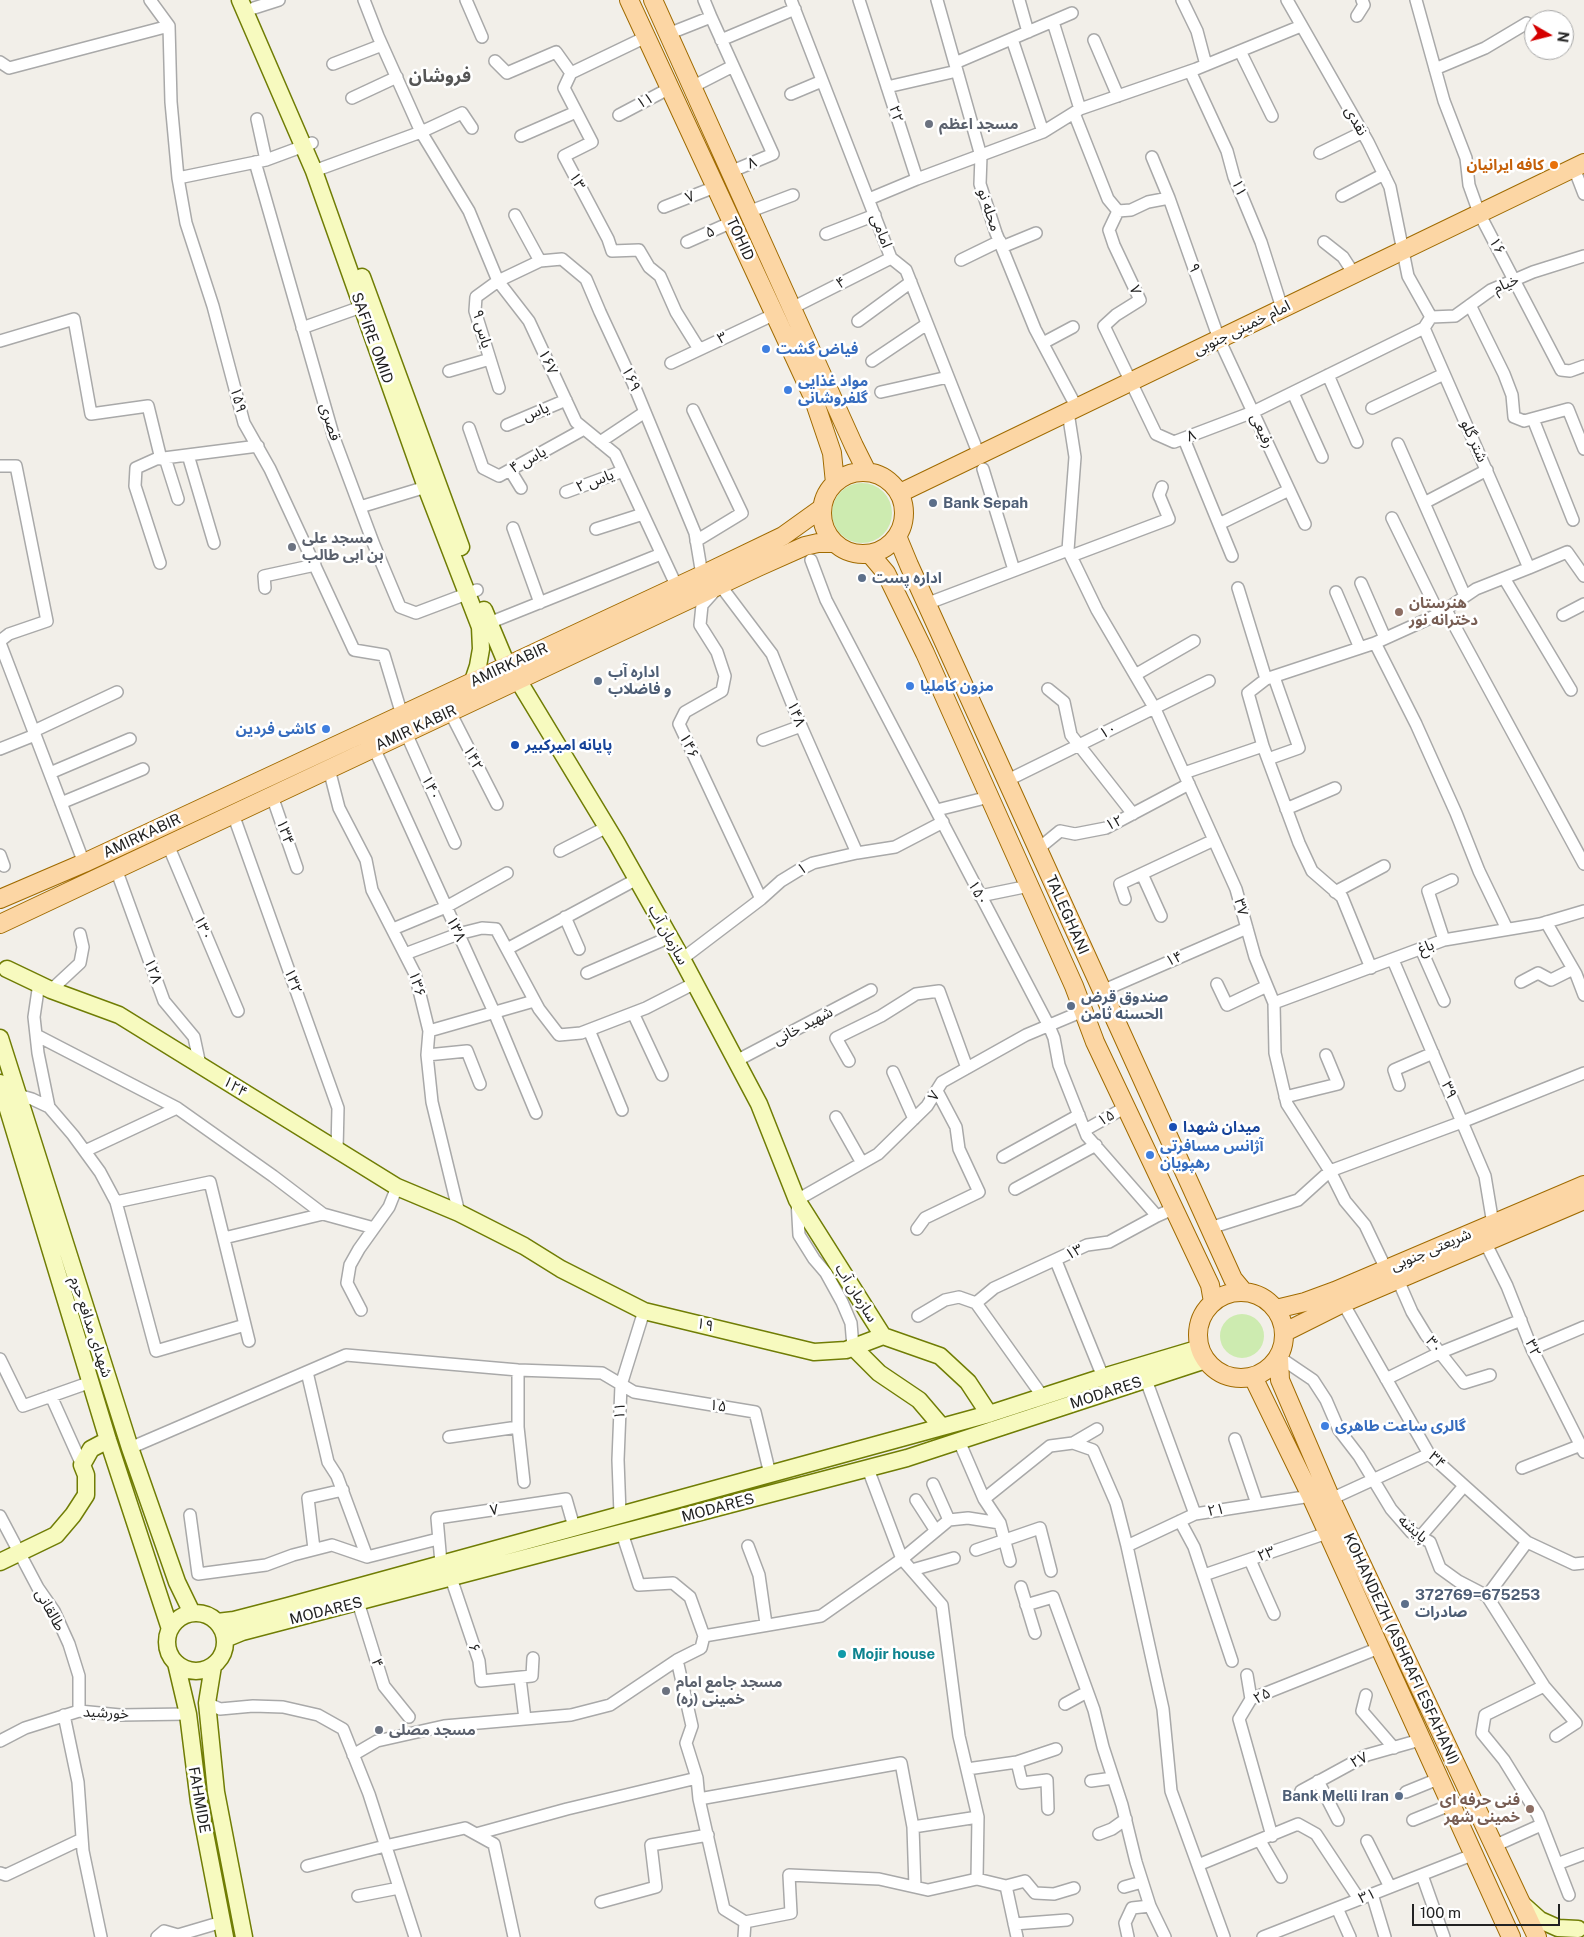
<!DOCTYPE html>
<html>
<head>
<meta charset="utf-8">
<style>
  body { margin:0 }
  #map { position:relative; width:1584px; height:1937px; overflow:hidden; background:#f2efe9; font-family:"Public Sans",sans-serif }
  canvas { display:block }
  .north { position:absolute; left:1524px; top:10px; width:50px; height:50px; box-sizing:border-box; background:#fff; border:1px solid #a7a7a7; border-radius:50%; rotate:98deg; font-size:14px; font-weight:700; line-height:20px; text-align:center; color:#222 }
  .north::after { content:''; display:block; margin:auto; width:18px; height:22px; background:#d40000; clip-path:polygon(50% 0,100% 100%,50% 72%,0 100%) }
  .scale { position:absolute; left:1412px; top:1904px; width:148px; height:22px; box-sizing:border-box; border:2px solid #222; border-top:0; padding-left:6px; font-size:15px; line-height:18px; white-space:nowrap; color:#222; -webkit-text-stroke:4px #fff; paint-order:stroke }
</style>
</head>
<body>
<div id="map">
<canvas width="1584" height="1937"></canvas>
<div class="north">N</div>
<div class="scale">100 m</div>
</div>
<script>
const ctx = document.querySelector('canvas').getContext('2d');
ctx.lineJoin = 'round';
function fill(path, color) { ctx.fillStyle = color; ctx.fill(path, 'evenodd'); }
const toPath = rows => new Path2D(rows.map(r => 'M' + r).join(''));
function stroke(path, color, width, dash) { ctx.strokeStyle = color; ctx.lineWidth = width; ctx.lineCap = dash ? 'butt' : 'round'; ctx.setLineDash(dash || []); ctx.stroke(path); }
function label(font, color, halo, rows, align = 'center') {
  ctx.font = font + ' "Public Sans","Noto Sans Arabic",sans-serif'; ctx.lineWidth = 5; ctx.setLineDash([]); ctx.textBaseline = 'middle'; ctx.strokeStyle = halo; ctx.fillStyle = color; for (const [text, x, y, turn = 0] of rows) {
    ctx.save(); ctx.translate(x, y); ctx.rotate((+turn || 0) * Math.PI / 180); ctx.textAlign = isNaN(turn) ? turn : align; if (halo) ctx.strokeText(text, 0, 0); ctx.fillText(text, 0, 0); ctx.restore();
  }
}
fill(toPath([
  '832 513a30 30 0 1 1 60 0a30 30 0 1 1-60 0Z',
  '1220 1336a22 22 0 1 1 44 0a22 22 0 1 1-44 0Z'
]), '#cdebb0');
const street = toPath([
  [150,0,169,26],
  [364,0,378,36,421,132,469,211,498,281,529,321,576,422,615,454,677,587],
  [466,0,482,37],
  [791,0,891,258,906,270,979,455],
  [859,0,917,179,869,199],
  [937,0,981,156,980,184,996,233,1035,329,1077,408],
  [1019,0,1028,32],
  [1182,0,1197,31,1206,65],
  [1287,0,1368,142,1390,187,1408,276,1431,317,1424,328,1529,568,1567,552,1584,576],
  [1416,0,1444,101,1466,158,1469,185,1479,213,1561,370,1570,371,1584,366],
  [254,8,279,0],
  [1357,16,1364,5,1362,0],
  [711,17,773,154,730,172],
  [1053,22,1080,109],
  [668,34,711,17,704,0],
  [646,37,571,73,564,88,592,142,564,156,608,239,612,251,639,250,649,267,660,276,676,312,699,349],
  [1012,39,1043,132],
  [721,40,795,9],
  [1094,40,1118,96],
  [1240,51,1272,116],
  [495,61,507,73,556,52,571,73],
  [0,62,9,68,169,26,171,102,178,178],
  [955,63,1072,13],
  [333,64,382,45],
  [1435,69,1485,48,1527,23],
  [1190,71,1227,151,1234,177,1261,242,1282,308],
  [692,87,733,66],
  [887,87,957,71],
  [791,94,822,81],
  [352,98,397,77],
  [1074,113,1108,199,1118,211,1131,210,1148,202,1169,198],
  [619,115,670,88],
  [257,119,266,160],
  [521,136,576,112],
  [312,143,266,160,178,178,186,223,213,306,244,423,270,469,354,650,384,655,402,715],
  [1320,153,1363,132],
  [1152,157,1169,198,1219,339,1305,524],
  [255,162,334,438,374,545,400,607,416,613,477,590],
  [1574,168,1584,194],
  [314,171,421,132,462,113,472,128],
  [917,179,1043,132,1080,109,1196,69,1301,26],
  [1342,196,1384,174],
  [664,207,715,187],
  [1118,211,1109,230,1114,245,1140,300,1116,315,1104,326,1156,434,1174,442,1253,412,1424,328],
  [748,212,793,195],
  [515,215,540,261],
  [826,234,875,215],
  [687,242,732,222],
  [1324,242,1343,257,1354,274],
  [1002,247,1036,233],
  [961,260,1000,241],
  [1470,305,1504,374,1512,395,1514,417,1524,421,1568,409,1584,449],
  [792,308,891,258],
  [1431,317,1455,316,1491,290,1533,272,1584,256],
  [858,321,911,282],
  [302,328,361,307],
  [0,341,74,319,91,414,148,406,161,459],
  [1043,343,1073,327],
  [872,361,927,324],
  [671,363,775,314],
  [449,371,490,359],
  [1328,375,1357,442],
  [499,388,475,311,476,297,498,281,540,261,562,259,586,279,600,312,633,383,695,533,702,575],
  [881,392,948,377],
  [1293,393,1322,457],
  [1372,408,1444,374],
  [693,410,742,513,696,541],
  [1533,419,1573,520],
  [507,425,566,400],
  [469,428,483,468,499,476,584,429],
  [1184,439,1232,556],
  [600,442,645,412],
  [1398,444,1465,596],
  [188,455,214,543],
  [165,458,178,499],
  [0,466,16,466,47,621,9,634,0,641],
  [983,469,1014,570],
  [510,470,521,488],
  [566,492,623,471],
  [1424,503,1487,470],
  [360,507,426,487],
  [1392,518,1439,614],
  [1219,524,1289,490],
  [513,528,540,603],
  [596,529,643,514],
  [1068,550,1097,610,1155,709,1236,889,1255,957,1274,1003,1275,1053,1287,1104,1330,1171,1345,1201,1365,1225,1386,1269],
  [1071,556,1169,519,1159,495,1162,487],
  [811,560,826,600,1049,1026,1054,1038,1059,1065,1087,1136,1157,1216],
  [160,563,135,486,136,468,156,459,258,446],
  [1504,578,1571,690],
  [1361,583,1385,638],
  [265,588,264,576,315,565],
  [1238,588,1266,679],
  [1336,592,1360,648],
  [926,604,1068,550,1075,457,1068,412],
  [1446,610,1584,864],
  [1563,615,1584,604],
  [489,623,661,554],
  [0,643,84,863],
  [1375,643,1416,724,1456,813,1479,871,1507,929],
  [1135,675,1194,641],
  [1048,689,1064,702,1071,735,1133,814],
  [450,712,497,804],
  [34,731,117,692],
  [406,733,455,843],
  [763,740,801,726],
  [1263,746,1299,843,1312,871,1342,897,1371,968],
  [374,748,494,1012,536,1113],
  [0,749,35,735],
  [1268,759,1299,748,1274,677],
  [329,769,339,808,366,860,372,890,415,974,429,1031,427,1055,432,1102,459,1213],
  [50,773,130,739],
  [1184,773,1263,746,1248,693,1266,679,1375,643,1439,614,1476,589,1529,568],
  [1006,781,1209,681],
  [272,796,297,868],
  [61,803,143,769],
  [1286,809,1335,788],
  [937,810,989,797],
  [233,814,338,1108,337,1150],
  [168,845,238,1011],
  [1038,849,1060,831,1075,834,1106,828,1189,784],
  [560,851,607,827],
  [0,855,4,866],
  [116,869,164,1001,194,1037,200,1065],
  [1142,874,1161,916],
  [1335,892,1384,866],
  [980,896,1029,886],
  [761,899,679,724,685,712,722,691,725,676,717,652,700,625,702,605,720,585,772,654,801,726,857,853],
  [1125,899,1120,884,1214,840],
  [565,917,579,949],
  [1546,922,1576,974,1584,995],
  [393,929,446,907,507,873],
  [1444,940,1428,891,1452,880],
  [507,949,637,879],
  [1421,949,1444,1001],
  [405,954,458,934,482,928,496,929,539,1009,559,1035,581,1033,646,1008,695,983],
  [682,959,761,899,781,881,799,870,813,863,857,853,895,847,943,822],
  [1393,960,1485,1176,1493,1224],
  [587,973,670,937],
  [1521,982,1538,973,1551,980,1573,969],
  [39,983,34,1017,38,1053,49,1107],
  [1217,984,1227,1005,1267,986],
  [51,990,80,963,83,947,80,934],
  [1102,991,1247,928],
  [1274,1003,1444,940,1540,924,1584,911],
  [633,1013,662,1075],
  [589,1030,622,1110],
  [429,1031,534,1001],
  [36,1035,177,1108,273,1176,323,1214,374,1228],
  [427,1055,467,1051,480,1084],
  [736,1061,871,990],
  [849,1061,836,1038,881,1016,916,994,939,991,967,1068],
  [893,1072,914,1119],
  [1399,1085,1394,1070,1433,1053],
  [18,1095,32,1099,49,1107,73,1135,100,1172,116,1202,156,1351,245,1325],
  [1285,1097,1338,1084,1326,1055],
  [836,1117,862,1163],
  [1085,1130,1126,1107],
  [85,1151,177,1108],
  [1003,1157,1079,1115],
  [1015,1189,1096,1145],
  [116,1202,210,1182,249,1341],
  [1210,1228,1298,1200,1330,1171,1462,1122,1584,1073],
  [917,1229,925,1218,979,1192,959,1149,956,1127,937,1091],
  [224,1238,323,1214],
  [1485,1242,1507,1286,1532,1349,1584,1452],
  [1056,1261,1103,1377],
  [1398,1280,1412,1312,1426,1335,1464,1383,1490,1375],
  [976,1303,994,1288,1087,1245,1109,1242,1157,1216,1175,1208],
  [1343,1303,1429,1454,1527,1542,1574,1564,1584,1563],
  [361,1310,347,1283,350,1265,359,1249,389,1207,397,1187],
  [918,1316,945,1300,959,1297,976,1303,1043,1397],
  [853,1347,851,1323,842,1302,826,1273,814,1259,799,1235,797,1200,878,1154,927,1106,942,1082,1026,1035,1083,1011],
  [1532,1349,1584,1327],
  [1279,1357,1313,1380,1326,1400,1339,1430,1359,1456,1391,1509,1411,1532,1430,1542,1440,1568,1458,1581,1487,1596,1544,1686,1576,1723,1556,1736],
  [0,1359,23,1406,91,1382],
  [518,1370,518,1427,524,1482],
  [307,1372,328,1462,337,1476,367,1557],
  [1386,1379,1439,1353,1521,1320],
  [1146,1380,1195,1514],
  [51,1396,82,1465],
  [449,1437,518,1427],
  [1235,1439,1257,1504],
  [959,1441,984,1499,1000,1523,1010,1561],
  [1073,1443,1097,1429],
  [130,1448,346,1355,518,1370,602,1373,634,1392,755,1412,770,1474],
  [1522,1468,1581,1445],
  [868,1469,902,1559,942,1605,959,1736,978,1817,977,1879,1006,1886,1017,1937],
  [933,1484,949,1520],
  [984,1499,1050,1446,1073,1443,1093,1450,1116,1503,1127,1546,1163,1709,1171,1791,1224,1937],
  [1331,1499,1429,1454],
  [916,1500,936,1531],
  [620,1514,618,1460,621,1385,644,1311],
  [190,1515,198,1574,266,1565,293,1555,332,1545,367,1557,438,1539],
  [0,1516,38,1588,54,1611,69,1644,79,1676,79,1711],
  [1180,1521,1194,1547,1232,1661],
  [622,1533,639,1585,673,1583,690,1597,704,1636],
  [1420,1537,1464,1486],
  [748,1546,759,1575,766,1624],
  [1127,1546,1195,1514,1311,1496],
  [314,1549,308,1498,343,1490],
  [976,1550,1040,1528,1051,1571],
  [1250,1560,1274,1614],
  [441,1563,437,1518,566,1499,574,1527],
  [912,1570,954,1558],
  [1204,1575,1327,1533],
  [451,1578,479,1661,481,1681,532,1676,533,1658],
  [1021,1587,1035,1633],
  [1487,1596,1527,1542],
  [358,1602,384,1686,409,1717],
  [1026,1605,1053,1597,1094,1710,1103,1747,1122,1805,1136,1862,1150,1906,1165,1937],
  [704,1636,821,1616,902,1559,949,1520,968,1518,1000,1523],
  [677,1660,692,1726,686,1743,697,1778,699,1799,724,1909,745,1922,744,1937],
  [1247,1675,1251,1699],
  [520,1678,525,1719],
  [1544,1686,1485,1715,1482,1733,1504,1760,1538,1815,1569,1895],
  [1366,1695,1362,1711,1394,1748],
  [207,1703,220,1709,253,1706,283,1707,318,1715,343,1729,369,1794,415,1937],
  [1065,1704,1087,1692],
  [64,1715,78,1782,83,1851,101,1937],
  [0,1741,25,1728,79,1711,120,1715,188,1714],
  [353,1755,377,1741,444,1726,571,1715,610,1705,677,1660,701,1648,704,1636],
  [1017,1762,1056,1749],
  [967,1769,1017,1762,1022,1783,1047,1780,1048,1809],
  [1091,1781,1113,1778],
  [1318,1781,1338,1820],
  [1301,1791,1367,1755,1420,1740],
  [1406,1792,1438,1779],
  [699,1799,901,1763,913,1827,978,1817],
  [1413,1820,1450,1805],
  [913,1827,915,1887],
  [476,1834,567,1809,697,1778],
  [1099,1834,1112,1829,1126,1819],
  [1272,1836,1239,1719,1251,1699,1379,1648],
  [1260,1841,1281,1877],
  [1367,1841,1390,1887],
  [1494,1846,1541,1825],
  [1557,1864,1584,1854],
  [1198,1865,1298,1824,1316,1834,1359,1899],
  [307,1866,385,1846,465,1828,494,1844,514,1937],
  [0,1873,6,1875,82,1839],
  [1422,1875,1444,1937],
  [1006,1886,1025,1881,1035,1893,1054,1894,1074,1888],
  [1124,1887,1142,1882],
  [1372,1894,1385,1937],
  [358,1896,399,1888],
  [601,1902,656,1887,651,1845,708,1835],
  [1337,1908,1350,1937],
  [745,1922,791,1913,789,1875,879,1879,928,1890,977,1879],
  [1014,1924,1067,1920],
  [157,1937,164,1931,178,1935,222,1922],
  [1128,1937,1125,1923,1132,1908,1150,1906],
  [1263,1937,1472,1855]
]);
const secondary = toPath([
  [240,0,314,171,426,487,480,627,481,649,478,666,473,681],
  [362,277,461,547],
  [484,610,507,665],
  [518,680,616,842,682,959,759,1104,797,1200,883,1336],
  [7,969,51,990,119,1015,397,1187,459,1213,524,1246,561,1269,644,1311,814,1352,846,1350,883,1336],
  [0,1038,130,1448,177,1582,192,1613],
  [0,1083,108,1440,170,1629],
  [883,1336,940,1356,968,1382,989,1414],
  [853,1347,879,1373,919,1400,942,1427],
  [0,1562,56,1535,73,1515,86,1495,86,1475,82,1465,91,1449,108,1440],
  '167 1642a29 29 0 1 1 58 0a29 29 0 1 1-58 0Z',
  [217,1622,234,1620,288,1606,989,1414,1103,1377,1200,1348],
  [225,1639,242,1632,907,1458,1206,1360],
  [176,1663,188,1714,199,1802,225,1937],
  [213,1666,207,1703,216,1792,244,1937],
  [1521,1903,1540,1920,1558,1928,1578,1929]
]);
const primary = toPath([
  [629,0,813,397,832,453,835,483],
  [653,0,854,446,867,472],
  '822 513a41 41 0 1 1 82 0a41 41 0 1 1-82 0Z',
  [900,493,1584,163],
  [897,536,909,565,1233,1279,1243,1291],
  [870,554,886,573,925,653,1074,986,1095,1042,1210,1285,1213,1302],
  [0,899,84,863,702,575,783,536,822,508],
  [0,924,758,567,805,546,818,543,835,543],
  '1198 1335a43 43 0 1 1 86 0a43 43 0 1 1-86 0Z',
  [1276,1309,1305,1302,1335,1291,1584,1185],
  [1285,1332,1343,1303,1584,1200],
  [1279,1357,1280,1380,1331,1499,1537,1937],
  [1253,1377,1311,1496,1511,1937]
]);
stroke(street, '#a9a9a9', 14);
stroke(secondary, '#707d05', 19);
stroke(primary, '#a06b00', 20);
stroke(street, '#fff', 11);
stroke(secondary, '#f7fabf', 16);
stroke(primary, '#fcd6a4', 18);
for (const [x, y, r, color] of [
  [929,124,5,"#6b7280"],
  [1554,165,5,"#e8710a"],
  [766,349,5,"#3f7fe0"],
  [788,390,5,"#3f7fe0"],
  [933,503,5,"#5c6f8a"],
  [292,547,5,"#6b7280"],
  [862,578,5,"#5c6f8a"],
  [1399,612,5,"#8d6e63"],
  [598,681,5,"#5c6f8a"],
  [910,686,5,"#3f7fe0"],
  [326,729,5,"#3f7fe0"],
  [515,745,5,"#1a4fb4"],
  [1071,1006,5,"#5c6f8a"],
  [1173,1127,5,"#1a4fb4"],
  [1150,1155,5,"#3f7fe0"],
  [1325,1426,5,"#3f7fe0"],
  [1405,1604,5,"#5c6f8a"],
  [842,1654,5,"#0f9aa8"],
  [666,1691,5,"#6b7280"],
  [379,1730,5,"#6b7280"],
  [1399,1796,5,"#5c6f8a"],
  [1530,1809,5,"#8d6e63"]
]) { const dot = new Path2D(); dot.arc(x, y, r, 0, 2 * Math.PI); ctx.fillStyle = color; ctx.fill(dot); stroke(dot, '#fff', 2); }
label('15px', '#222', '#fff', [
  ["۱۱",645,101,-27],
  ["۲۲",896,114,72],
  ["نقدی",1356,121,61],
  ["۸",752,163,-23],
  ["۱۳",577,181,62],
  ["۱۱",1239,188,68],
  ["۷",690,197,-22],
  ["محله نو",989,210,72],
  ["امامی",881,231,69],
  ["۵",710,232,-24],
  ["TOHID",740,239,65],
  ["۱۶",1497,246,61],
  ["۹",1194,268,70],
  ["۴",841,283,-27],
  ["خیام",1506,284,-24],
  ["۷",1135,290,70],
  ["امام خمینی جنوبی",1242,328,-26],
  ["یاس ۹",482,329,75],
  ["SAFIRE OMID",372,338,70],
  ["۳",722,338,-24],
  ["۱۶۷",548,362,65],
  ["۱۶۹",631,379,66],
  ["۱۵۹",238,400,75],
  ["یاس",536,412,-22],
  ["قصری",330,422,73],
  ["رفیعی",1262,431,65],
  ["۸",1191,436,-21],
  ["شتر گلو",1474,441,66],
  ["یاس ۴",528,460,-29],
  ["یاس ۲",595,481,-21],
  ["AMIRKABIR",509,665,-25],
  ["۱۴۸",796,714,68],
  ["AMIR KABIR",416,728,-25],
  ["۱۰",1108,731,-26],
  ["۱۴۶",689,746,65],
  ["۱۴۲",473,758,63],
  ["۱۴۰",431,788,66],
  ["۱۲",1114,823,-24],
  ["۱۳۴",285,832,71],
  ["AMIRKABIR",142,836,-25],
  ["۱",802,869,-29],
  ["۱۵۰",978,893,62],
  ["۳۷",1241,907,75],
  ["TALEGHANI",1067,915,66],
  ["۱۳۰",203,928,67],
  ["۱۳۸",456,929,65],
  ["سازمان آب",668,935,61],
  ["باغ",1426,947,-21],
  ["۱۴",1174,959,-23],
  ["۱۲۸",153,971,70],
  ["۱۳۲",293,981,70],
  ["۱۳۶",417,984,73],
  ["شهید خانی",803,1026,-28],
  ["۱۲۴",235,1087,32],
  ["۳۹",1449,1090,67],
  ["۷",934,1096,-58],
  ["۱۵",1106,1118,-29],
  ["شریعتی جنوبی",1431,1250,-23],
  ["۱۳",1074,1252,-26],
  ["سازمان آب",856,1293,58],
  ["۱۹",705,1325,13],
  ["شهدای مدافع حرم",91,1327,72],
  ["۳۰",1434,1345,53],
  ["۳۲",1533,1348,66],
  ["MODARES",1106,1393,-18],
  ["۱۵",718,1406,9],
  ["۱۱",620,1411,-88],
  ["۳۴",1437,1460,45],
  ["MODARES",718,1508,-15],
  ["۷",494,1510,-8],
  ["۲۱",1216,1510,-9],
  ["پایشه",1413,1529,41],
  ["۲۳",1266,1554,-19],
  ["طالقانی",50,1610,61],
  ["MODARES",326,1611,-14],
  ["۶",474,1648,70],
  ["KOHANDEZH (ASHRAFI ESFAHANI)",1401,1649,65],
  ["۴",377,1663,73],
  ["۲۵",1262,1696,-27],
  ["خورشید",106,1713,3],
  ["۲۷",1359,1760,-26],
  ["FAHMIDE",199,1800,80],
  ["۳۱",1367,1896,-21]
]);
label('bold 15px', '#5b616d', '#fff', [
  ["مسجد اعظم",939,124],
  ["مسجد علی",302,538],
  ["بن ابی طالب",302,555],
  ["مسجد جامع امام",676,1682],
  ["خمینی (ره)",676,1699],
  ["مسجد مصلی",389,1730]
], 'left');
label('bold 15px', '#c56008', '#fff', [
  ["کافه ایرانیان",1544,165]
], 'right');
label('bold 15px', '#366cbe', '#fff', [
  ["فیاض گشت",776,349],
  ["مواد غذایی",798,381],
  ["گلفروشانی",798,398],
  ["مزون کاملیا",920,686],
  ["کاشی فردین",316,729,"right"],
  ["آژانس مسافرتی",1160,1146],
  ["رهپویان",1160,1163],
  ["گالری ساعت طاهری",1335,1426]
], 'left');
label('bold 15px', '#4e5e75', '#fff', [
  ["Bank Sepah",943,503],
  ["اداره پست",872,578],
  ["اداره آب",608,672],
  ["و فاضلاب",608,689],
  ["صندوق قرض",1081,997],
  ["الحسنه ثامن",1081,1014],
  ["372769=675253",1415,1595],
  ["صادرات",1415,1612],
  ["Bank Melli Iran",1389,1796,"right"]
], 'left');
label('bold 15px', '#785e54', '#fff', [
  ["هنرستان",1409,603],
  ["دخترانه نور",1409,620],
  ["فنی حرفه ای",1520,1800,"right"],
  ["خمینی شهر",1520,1817,"right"]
], 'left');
label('bold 15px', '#164399', '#fff', [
  ["پایانه امیرکبیر",525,745],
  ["میدان شهدا",1183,1127]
], 'left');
label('bold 15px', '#0d838f', '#fff', [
  ["Mojir house",852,1654]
], 'left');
label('bold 18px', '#555', '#fff', [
  ["فروشان",440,76]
]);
</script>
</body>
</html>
